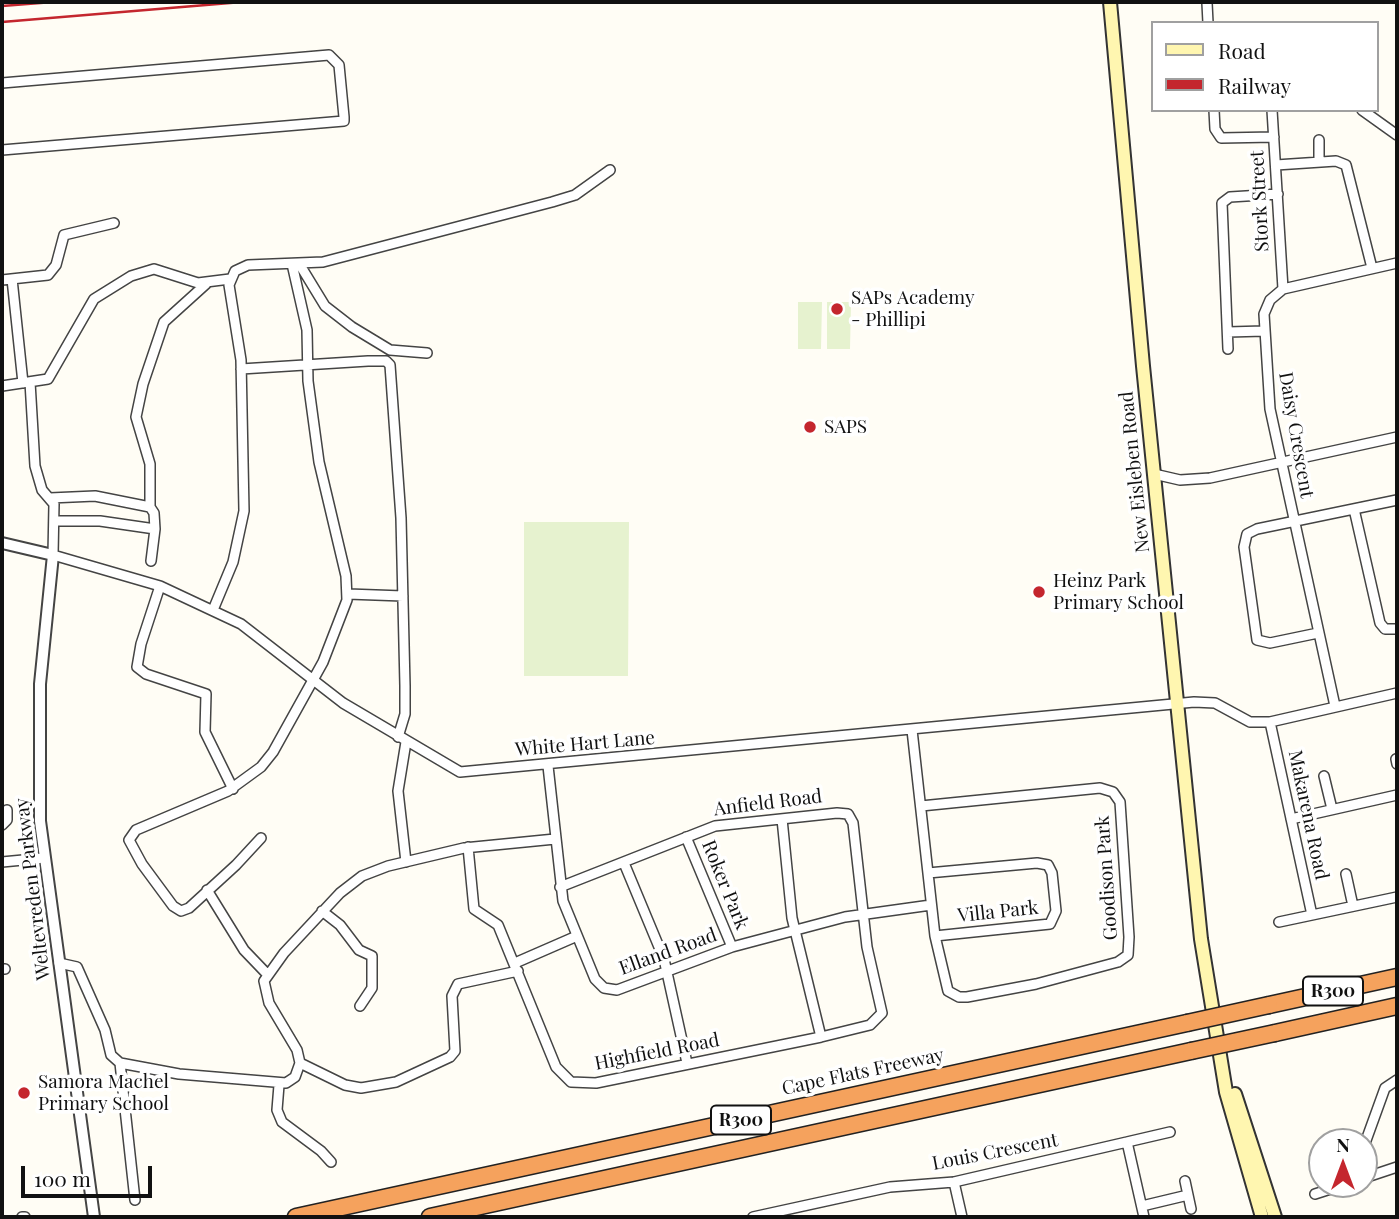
<!DOCTYPE html>
<html>
<head>
<meta charset="utf-8">
<style>
  body { margin:0 }
  #map { position:relative; width:1399px; height:1219px; overflow:hidden; background:#fffdf5; font-family:"Playfair Display",serif }
  canvas { display:block }
  .frame { position:absolute; inset:0; border:4px solid #111; pointer-events:none }
  .legend { position:absolute; left:1151px; top:21px; width:228px; height:91px; box-sizing:border-box; background:#fff; border:2px solid #a0a0a0; margin:0; padding:9px 12px; list-style:none; font-size:21px; color:#111 }
  .legend li { display:flex; align-items:center; gap:14px; height:35px }
  .legend b { width:35px; border:2px solid #a0a0a0 }
  .north { position:absolute; left:1308px; top:1128px; width:70px; height:70px; box-sizing:border-box; background:#fff; border:2px solid #a0a0a0; border-radius:50%; rotate:0deg; font-size:19px; font-weight:700; line-height:28px; text-align:center; color:#111 }
  .north::after { content:''; display:block; margin:auto; width:24px; height:32px; background:#c4262e; clip-path:polygon(50% 0,100% 100%,50% 72%,0 100%) }
  .scale { position:absolute; left:21px; top:1166px; width:131px; height:32px; box-sizing:border-box; border:4px solid #111; border-top:0; padding-left:9px; font-size:21px; line-height:24px; white-space:nowrap; color:#111; -webkit-text-stroke:5px #fff; paint-order:stroke }
</style>
</head>
<body>
<div id="map">
<canvas width="1399" height="1219"></canvas>
<div class="frame"></div>
<ul class="legend">
<li><b style="height:9px;background:#fff6b0"></b>Road</li>
<li><b style="height:9px;background:#c4262e"></b>Railway</li>
</ul>
<div class="north">N</div>
<div class="scale">100 m</div>
</div>
<script>
const ctx = document.querySelector('canvas').getContext('2d');
ctx.lineJoin = 'round';
function fill(path, color) { ctx.fillStyle = color; ctx.fill(path, 'evenodd'); }
const toPath = rows => new Path2D(rows.map(r => 'M' + r).join(''));
function stroke(path, color, width, dash) { ctx.strokeStyle = color; ctx.lineWidth = width; ctx.lineCap = dash ? 'butt' : 'round'; ctx.setLineDash(dash || []); ctx.stroke(path); }
function label(font, color, halo, rows, align = 'center') {
  ctx.font = font + ' "Playfair Display",serif'; ctx.lineWidth = 7; ctx.setLineDash([]); ctx.textBaseline = 'middle'; ctx.strokeStyle = halo; ctx.fillStyle = color; for (const [text, x, y, turn = 0] of rows) {
    ctx.save(); ctx.translate(x, y); ctx.rotate((+turn || 0) * Math.PI / 180); ctx.textAlign = isNaN(turn) ? turn : align; if (halo) ctx.strokeText(text, 0, 0); ctx.fillText(text, 0, 0); ctx.restore();
  }
}
fill(toPath([
  [798,302,822,302,821,349,798,349],
  [827,302,851,302,850,349,827,349],
  [524,522,629,522,628,676,524,676]
]), '#e6f2cf');
const minor = toPath([
  [1207,3,1208,23],
  [2,83,329,55,339,65,344,117,344,121,2,150],
  [1214,110,1215,129,1221,138,1274,137],
  [1272,110,1283,289],
  [1362,110,1397,135],
  [1319,140,1319,162],
  [1276,165,1336,161,1346,165,1372,268],
  [300,265,325,306,352,327,390,350,427,353],
  [12,279,23,383],
  [2,280,48,275,56,265,64,235,114,223],
  [1228,332,1264,331],
  [1228,349,1222,203,1230,197,1278,194],
  [241,369,368,361,386,361,390,365,401,518,405,686,405,714,398,737],
  [30,382,35,466,42,490,54,504,53,555,160,586,241,624,343,703,460,772,1194,702,1215,703,1250,722,1270,722,1397,693],
  [2,386,48,379,94,299,131,276,154,269,198,283,230,279],
  [1154,474,1180,480,1210,478,1397,437],
  [50,498,95,496,150,507,154,513,155,529,151,561],
  [150,507,150,464,136,417,143,384,164,322,206,284],
  [1354,509,1380,623,1385,629,1397,629],
  [55,521,100,521,155,529],
  [160,586,141,644,137,667,146,674,206,694,205,732,233,789],
  [348,594,403,596],
  [213,610,233,562,244,511,241,360,229,285,235,271,248,265,323,262,552,202,575,195,610,170],
  [1318,633,1270,643,1257,640,1244,547,1247,534,1257,529,1397,500],
  [1335,706,1270,409,1264,314,1270,300,1283,289,1397,263],
  [1270,722,1312,915],
  [912,730,935,936,948,991,959,997,967,997,1036,984,1118,962,1128,955,1129,937,1120,802,1113,792,1100,788,921,806],
  [1396,759,1397,764],
  [548,766,563,901,595,979,604,988,617,990,732,947,845,917,931,905],
  [1324,776,1332,809],
  [782,819,792,918,821,1037],
  [1291,819,1397,795],
  [2,825,7,820,7,810],
  [686,837,732,947],
  [261,838,236,865,189,908,181,911,173,906,142,864,129,840,136,830,228,791,261,767,273,752,323,662,347,600,346,576,319,462,308,381,307,330,292,264],
  [468,847,474,909,498,925,556,1067,571,1082,596,1083,821,1037,870,1025,882,1013,867,947,853,823,848,814,837,813,715,826,560,887],
  [2,862,44,858],
  [406,862,398,791,406,742],
  [624,863,664,959,687,1063],
  [928,873,1037,863,1048,865,1052,873,1056,911,1050,924,935,936],
  [1346,874,1353,906],
  [207,890,244,950,267,974],
  [322,911,340,925,359,950,372,956,372,988,360,1006],
  [1279,922,1397,897],
  [59,963,77,967,105,1030,111,1055,120,1063,179,1074,286,1083,295,1077,300,1063,297,1050,269,1003,264,981,284,953,340,893,362,876,388,866,464,848,555,839],
  [515,963,577,936],
  [2,969,5,969],
  [120,1063,135,1200],
  [300,1063,345,1085,361,1088,396,1082,450,1057,455,1051,452,996,458,984,518,971],
  [279,1085,277,1110,282,1122,321,1151,331,1162],
  [1127,1142,1170,1132],
  [1364,1146,1385,1088,1397,1080],
  [1364,1178,1397,1167],
  [1185,1181,1191,1209],
  [954,1182,962,1217],
  [1315,1194,1346,1184],
  [1142,1206,1188,1195],
  [22,1217,25,1217],
  [753,1217,890,1187,954,1182,1127,1142,1144,1217]
]);
const tertiary = toPath([
  [2,543,53,555,40,684,40,821,94,1217]
]);
const secondary = toPath([
  [1110,2,1143,366,1201,939,1226,1092,1262,1217],
  [1235,1094,1275,1217]
]);
const motorway = toPath([
  [1269,1005,1397,977],
  [1275,1033,1397,1006],
  [296,1217,1187,1023],
  [430,1217,1191,1051]
]);
stroke(minor, '#444', 12);
stroke(tertiary, '#444', 14);
stroke(secondary, '#333', 16);
stroke(motorway, '#222', 19);
stroke(minor, '#fff', 9);
stroke(tertiary, '#fff', 10);
stroke(secondary, '#fff6b0', 12);
stroke(motorway, '#f5a25d', 16);
stroke(toPath([
  [2,6,53,2],
  [2,22,242,2]
]), '#c4262e', 2.5);
const motorwayBridge = toPath([
  [1187,1023,1269,1005],
  [1191,1051,1275,1033]
]);
stroke(motorwayBridge, '#222', 19, []);
stroke(motorwayBridge, '#f5a25d', 16);
for (const [x, y, r, color] of [
  [837,309,7,"#c4262e"],
  [810,427,7,"#c4262e"],
  [1039,592,7,"#c4262e"],
  [24,1093,7,"#c4262e"]
]) { const dot = new Path2D(); dot.arc(x, y, r, 0, 2 * Math.PI); ctx.fillStyle = color; ctx.fill(dot); stroke(dot, '#fff', 2.5); }
for (const [x, y, w] of [
  [1333,991,60],
  [741,1120,60]
]) { const box = new Path2D(); box.roundRect(x - w / 2, y - 14.5, w, 29, 5); ctx.fillStyle = '#fff'; ctx.fill(box); stroke(box, '#111', 2); }
label('bold 18px', '#111', null, [
  ["R300",1333,991],
  ["R300",741,1120]
]);
label('19px', '#111', '#fff', [
  ["Stork Street",1260,201,-93],
  ["Daisy Crescent",1296,435,80],
  ["New Eisleben Road",1135,472,-96],
  ["White Hart Lane",585,744,-5],
  ["Anfield Road",768,803,-7],
  ["Makarena Road",1308,815,78],
  ["Goodison Park",1107,878,-94],
  ["Roker Park",725,885,68],
  ["Weltevreden Parkway",33,889,-97],
  ["Villa Park",998,912,-6],
  ["Elland Road",668,952,-20],
  ["Highfield Road",657,1052,-11],
  ["Cape Flats Freeway",863,1072,-12],
  ["Louis Crescent",995,1152,-11]
]);
label('19px', '#111', '#fff', [
  ["SAPs Academy",851,298],
  ["- Phillipi",851,320],
  ["SAPS",824,427],
  ["Heinz Park",1053,581],
  ["Primary School",1053,603],
  ["Samora Machel",38,1082],
  ["Primary School",38,1104]
], 'left');
</script>
</body>
</html>
